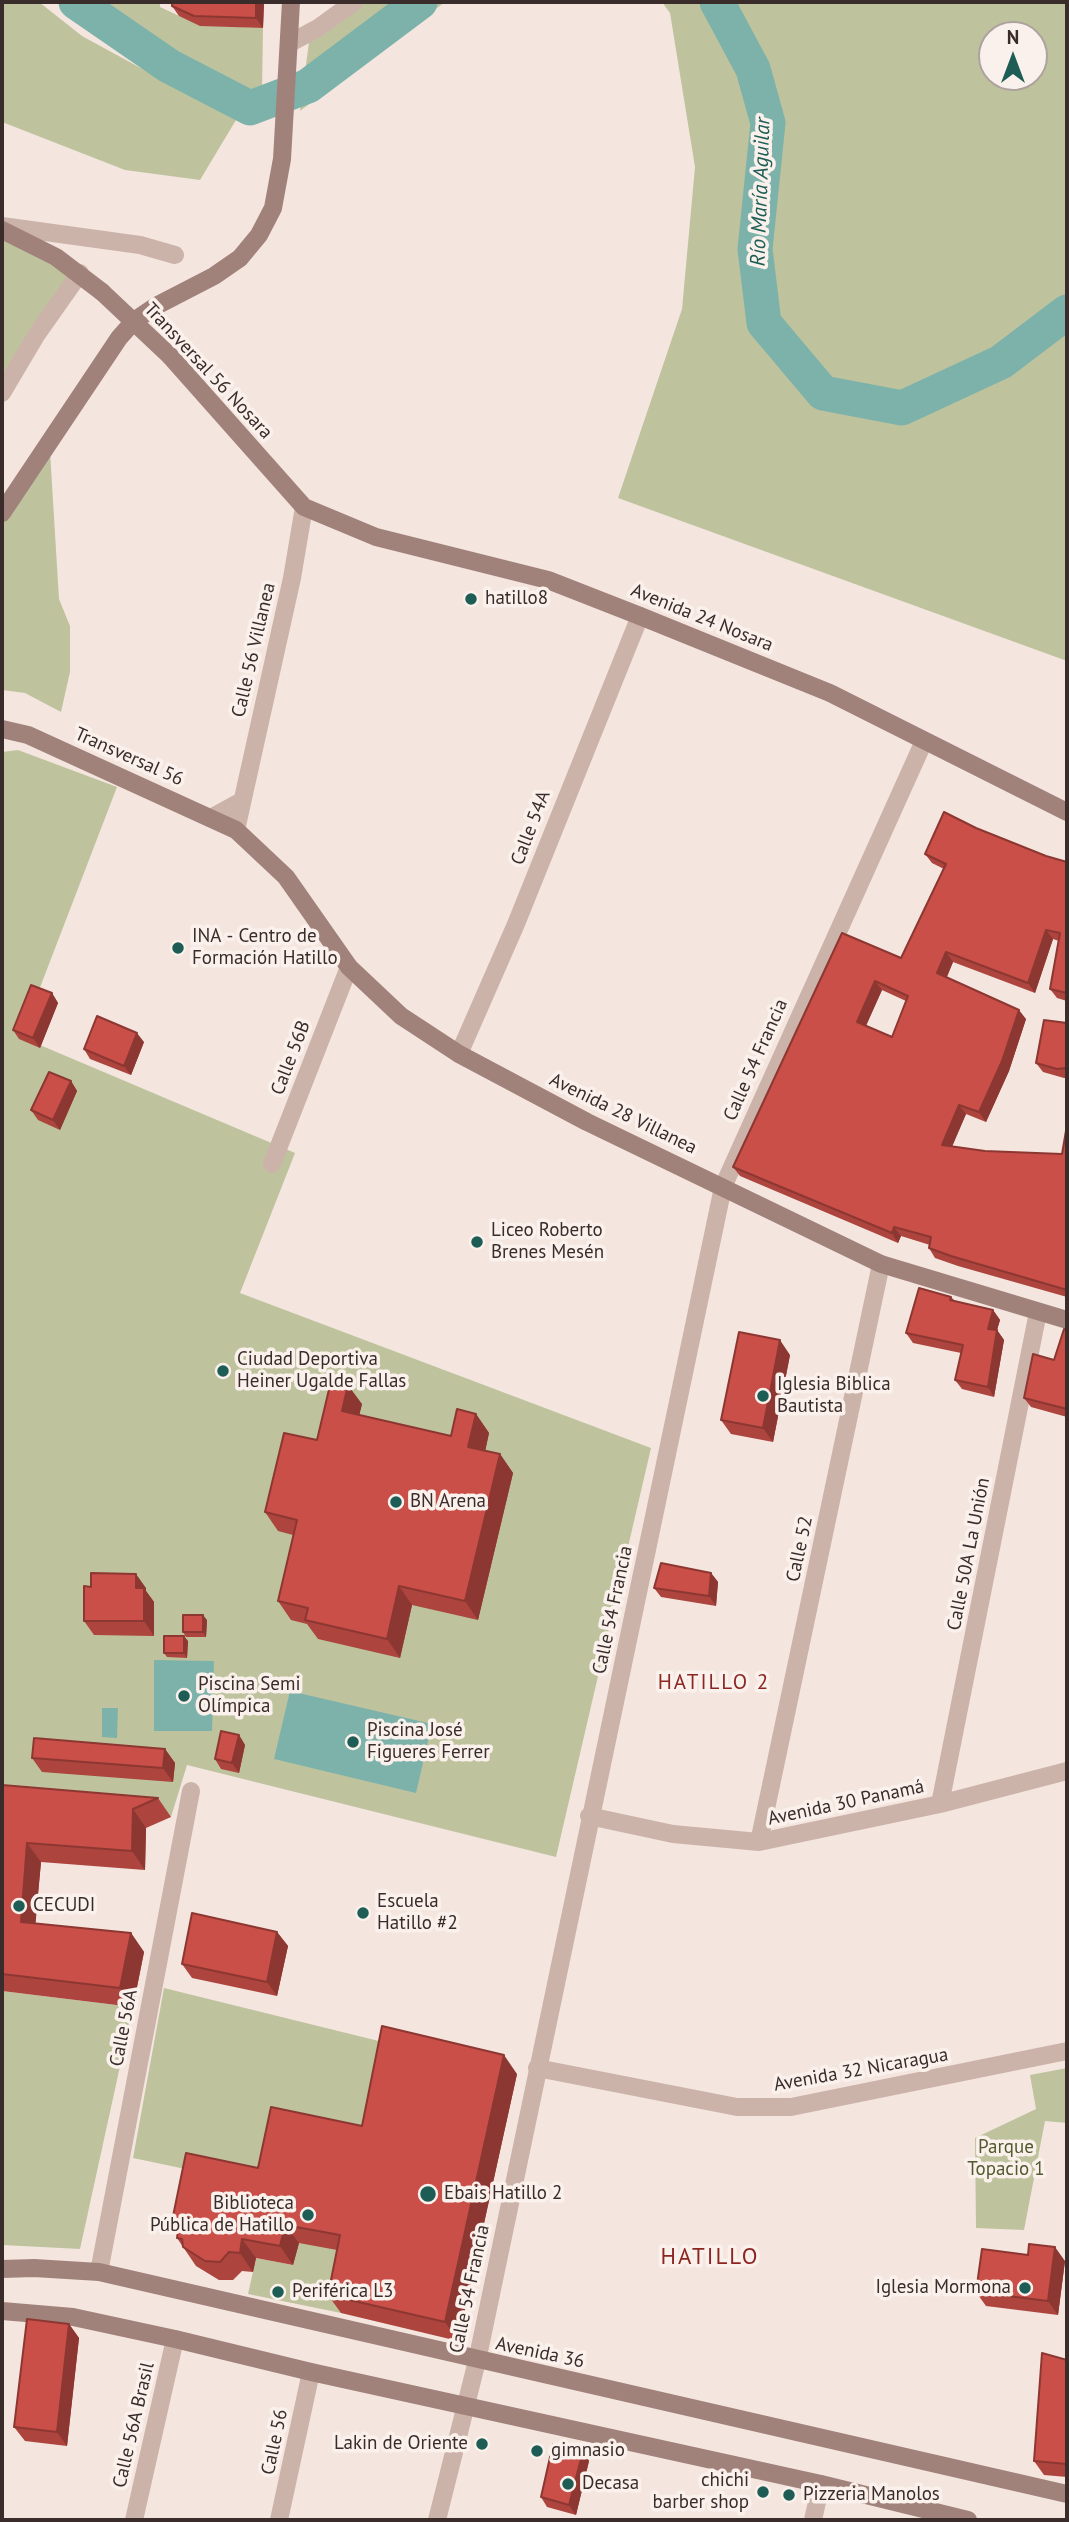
<!DOCTYPE html>
<html>
<head>
<meta charset="utf-8">
<style>
  body { margin:0 }
  #map { position:relative; width:1069px; height:2522px; overflow:hidden; background:#f4e6df; font-family:"PT Sans",sans-serif }
  canvas { display:block }
  .frame { position:absolute; inset:0; border:4px solid #3a2c2a; pointer-events:none }
  .north { position:absolute; left:978px; top:21px; width:70px; height:70px; box-sizing:border-box; background:#fbf1ec; border:2px solid #aea29e; border-radius:50%; rotate:0deg; font-size:19px; font-weight:700; line-height:28px; text-align:center; color:#3a2c2a }
  .north::after { content:''; display:block; margin:auto; width:24px; height:32px; background:#1e5d55; clip-path:polygon(50% 0,100% 100%,50% 72%,0 100%) }
</style>
</head>
<body>
<div id="map">
<canvas width="1069" height="2522"></canvas>
<div class="frame"></div>
<div class="north">N</div>
</div>
<script>
const ctx = document.querySelector('canvas').getContext('2d');
ctx.lineJoin = 'round';
function fill(path, color) { ctx.fillStyle = color; ctx.fill(path, 'evenodd'); }
const toPath = rows => new Path2D(rows.map(r => 'M' + r).join(''));
function stroke(path, color, width, dash) { ctx.strokeStyle = color; ctx.lineWidth = width; ctx.lineCap = dash ? 'butt' : 'round'; ctx.setLineDash(dash || []); ctx.stroke(path); }
function label(font, color, halo, rows, align = 'center') {
  ctx.font = font + ' "PT Sans",sans-serif'; ctx.lineWidth = 7; ctx.setLineDash([]); ctx.textBaseline = 'middle'; ctx.strokeStyle = halo; ctx.fillStyle = color; for (const [text, x, y, turn = 0] of rows) {
    ctx.save(); ctx.translate(x, y); ctx.rotate((+turn || 0) * Math.PI / 180); ctx.textAlign = isNaN(turn) ? turn : align; if (halo) ctx.strokeText(text, 0, 0); ctx.fillText(text, 0, 0); ctx.restore();
  }
}
fill(toPath([
  [2,2,39,2,82,36,236,120,200,180,125,170,2,122],
  [96,2,160,2,160,7,199,25,263,28,262,94,241,94,173,62],
  [365,2,445,2,300,111,309,42],
  [662,2,1067,2,1067,661,618,498,682,309,695,167,670,13],
  [992,35,1034,35,1034,77,992,77],
  [2,236,69,273,2,386],
  [50,451,59,599,70,626,70,672,61,712,25,693,2,690,2,524],
  [18,750,117,787,21,1037,295,1153,240,1293,651,1448,556,1857,187,1765,171,1817,4,1802,2,1813,2,752],
  [164,1988,395,2045,341,2313,248,2294,256,2258,293,2265,271,2187,133,2158],
  [2,1991,133,2007,80,2249,2,2245],
  [1067,2068,1067,2123,1045,2121,1024,2230,976,2228,975,2138,1036,2109,1030,2075]
]), '#bec39e');
fill(toPath([
  [154,1660,214,1661,212,1731,154,1731],
  [290,1691,432,1724,416,1793,274,1759],
  [102,1708,118,1708,117,1738,102,1737]
]), '#7db2aa');
stroke(toPath([
  [76,2,169,66,250,108,308,86,420,2],
  [717,2,753,69,768,123,755,249,764,323,823,393,902,408,1001,362,1067,312]
]), '#7db2aa', 35);
stroke(toPath([
  [290,43,318,28,354,2],
  [2,226,140,245,175,255],
  [2,393,37,334,80,273],
  [211,818,242,801],
  [236,830,292,578,304,507],
  [459,1054,516,924,640,616],
  [272,1164,349,967],
  [940,1804,1038,1312],
  [589,1816,673,1834,759,1842,940,1804,1067,1771],
  [759,1842,881,1264],
  [537,2068,737,2107,791,2107,1067,2051],
  [99,2272,191,1791],
  [134,2520,175,2339],
  [279,2520,311,2372],
  [437,2520,477,2361,723,1187,924,741],
  [813,2520,821,2484]
]), '#ccb3aa', 18);
stroke(toPath([
  [2,230,56,257,102,292],
  [170,356,304,507,376,537,548,580,640,616,830,693,1067,812],
  [2,513,119,338,134,321,156,306,214,276,240,258,259,235,273,208,282,159,291,2],
  [2,729,28,735,236,830,286,877,349,967,401,1016,459,1054,587,1122,881,1264,1067,1320],
  [2,2269,34,2268,99,2272,1067,2494],
  [2,2311,73,2317,175,2339,311,2372,821,2484,968,2520]
]), '#a0827b', 18);
stroke(toPath([
  [102,292,170,356]
]), '#a0827b', 18);
fill(toPath([
  [172,2,264,2,263,28,200,26,179,16,172,6],
  [976,828,1046,856,1067,862,1067,1001,1057,998,1050,989,1059,941,1053,939,1035,993,953,962,947,977,1026,1019,1009,1071,986,1122,966,1114,952,1146,985,1151,1062,1154,1067,1125,1067,1297,958,1266,935,1258,929,1248,930,1245,901,1236,898,1243,740,1176,733,1167,842,933,901,958,944,869,932,863,925,854],
  [882,990,906,1001,892,1037,866,1026],
  [52,993,58,1003,40,1048,19,1039,13,1030],
  [1067,1023,1067,1078,1064,1078,1043,1072,1036,1063],
  [144,1042,131,1075,90,1059,84,1049],
  [71,1081,77,1091,60,1130,38,1120,31,1110],
  [951,1297,955,1301,993,1310,1000,1320,997,1330,1004,1340,994,1397,962,1389,955,1380,961,1353,913,1343,906,1333],
  [1067,1330,1067,1417,1031,1407,1024,1398,1054,1360],
  [790,1355,773,1442,731,1434,721,1420],
  [362,1404,359,1415,451,1436,476,1414,489,1433,485,1451,500,1454,513,1473,478,1620,412,1605,400,1658,318,1639,307,1624,291,1620,278,1601,293,1535,278,1531,265,1512,317,1440],
  [711,1573,718,1582,716,1606,661,1597,654,1588],
  [146,1588,146,1591,154,1602,154,1636,94,1635,84,1621],
  [207,1620,206,1637,186,1637,183,1632],
  [188,1641,187,1658,167,1657,164,1653],
  [239,1735,245,1745,239,1773,221,1769,215,1759],
  [165,1749,175,1763,173,1782,42,1772,32,1758],
  [2,1785,158,1798,171,1817,146,1828,145,1870,41,1862,35,1924,131,1933,144,1952,133,2007,2,1991],
  [277,1932,288,1946,277,1996,192,1978,182,1964],
  [517,2074,458,2341,341,2313,328,2295,337,2250,299,2243,293,2265,256,2258,253,2272,242,2271,233,2280,219,2280,196,2266,177,2238,178,2230,172,2221,258,2168,362,2126],
  [1065,2261,1058,2315,986,2306,976,2292],
  [69,2324,79,2338,67,2446,25,2441,14,2427],
  [1067,2360,1067,2477,1044,2475,1034,2461],
  [583,2451,589,2461,576,2515,547,2507,541,2497]
]), '#ad443e');
fill(toPath([
  [256,2,264,2,263,28,256,18],
  [1046,930,1053,939,1035,993,1028,983],
  [946,952,953,962,944,983,937,973],
  [875,981,882,990,863,1032,857,1022],
  [52,993,58,1003,40,1048,33,1038],
  [1019,1010,1026,1019,1009,1071,986,1122,979,1112],
  [137,1033,144,1042,131,1075,124,1066],
  [71,1081,77,1091,60,1130,53,1120],
  [959,1105,966,1114,949,1154,942,1145],
  [894,1227,901,1236,898,1243,892,1233],
  [993,1310,1000,1320,997,1330,1004,1340,994,1397,988,1387,988,1329],
  [780,1340,790,1355,773,1442,763,1428],
  [348,1385,362,1404,356,1429,342,1411],
  [476,1414,489,1433,482,1466,468,1447],
  [500,1454,513,1473,478,1620,465,1601],
  [711,1573,718,1582,716,1606,709,1596],
  [136,1574,146,1588,146,1591,154,1602,154,1636,144,1621,136,1588],
  [399,1586,412,1605,400,1658,387,1639],
  [203,1615,207,1620,206,1637,203,1632],
  [184,1636,188,1641,187,1658,184,1653],
  [239,1735,245,1745,239,1773,232,1763],
  [165,1749,175,1763,173,1782,163,1768],
  [133,1809,146,1828,145,1870,132,1851],
  [27,1843,41,1862,34,1941,21,1922],
  [277,1932,288,1946,277,1996,267,1982],
  [131,1933,144,1952,133,2007,120,1988],
  [504,2055,517,2074,458,2341,445,2322],
  [285,2225,299,2243,293,2265,280,2246],
  [242,2239,256,2258,253,2272,240,2253],
  [1055,2247,1065,2261,1058,2315,1048,2301],
  [69,2324,79,2338,67,2446,57,2432],
  [583,2451,589,2461,576,2515,569,2505]
]), '#8d3732');
const building = toPath([
  [172,2,256,2,256,18,194,16,172,6,172,2],
  [944,812,976,828,1046,856,1067,862,1067,993,1050,989,1060,933,1046,930,1028,983,946,952,937,973,1019,1010,1002,1061,979,1112,959,1105,942,1145,985,1151,1062,1154,1067,1125,1067,1290,951,1256,929,1248,931,1237,894,1227,892,1233,733,1167,842,933,901,958,946,864,925,854,944,812],
  [875,981,908,996,892,1037,857,1022,875,981],
  [31,985,52,993,33,1038,13,1030,31,985],
  [97,1016,137,1033,124,1066,84,1049,97,1016],
  [1044,1020,1067,1023,1067,1068,1057,1069,1036,1063,1044,1020],
  [49,1072,71,1081,53,1120,31,1110,49,1072],
  [919,1288,951,1297,950,1300,993,1310,988,1329,997,1330,988,1387,955,1380,963,1345,906,1333,919,1288],
  [1064,1329,1067,1330,1067,1409,1024,1398,1033,1354,1054,1360,1064,1329],
  [739,1332,780,1340,763,1428,721,1420,739,1332],
  [331,1381,348,1385,342,1411,451,1436,457,1409,476,1414,468,1447,500,1454,465,1601,399,1586,387,1639,305,1620,308,1608,278,1601,297,1520,265,1512,284,1433,317,1440,331,1381],
  [661,1563,711,1573,709,1596,654,1588,661,1563],
  [91,1573,136,1574,136,1588,144,1588,144,1621,84,1621,84,1586,91,1587,91,1573],
  [183,1615,203,1615,203,1632,183,1632,183,1615],
  [164,1636,184,1636,184,1653,164,1653,164,1636],
  [221,1731,239,1735,232,1763,215,1759,221,1731],
  [34,1738,165,1749,163,1768,32,1758,34,1738],
  [2,1785,158,1798,133,1809,132,1851,27,1843,21,1922,131,1933,120,1988,2,1974,2,1785],
  [192,1913,277,1932,267,1982,182,1964,192,1913],
  [382,2026,504,2055,445,2322,328,2295,340,2235,285,2225,280,2246,242,2239,240,2253,229,2252,220,2262,205,2261,183,2247,182,2239,177,2238,179,2222,172,2221,186,2153,258,2168,271,2107,362,2126,382,2026],
  [1029,2244,1055,2247,1048,2301,976,2292,982,2249,1028,2255,1029,2244],
  [27,2319,69,2324,57,2432,14,2427,27,2319],
  [1042,2353,1067,2360,1067,2464,1034,2461,1042,2353],
  [553,2444,583,2451,569,2505,541,2497,553,2444]
]);
fill(building, '#c94f48');
stroke(building, '#8d3732', 2);
for (const [x, y, r, color] of [
  [471,599,7,"#1e5d55"],
  [178,948,7,"#1e5d55"],
  [477,1242,7,"#1e5d55"],
  [223,1371,7,"#1e5d55"],
  [763,1396,7,"#1e5d55"],
  [396,1502,7,"#1e5d55"],
  [184,1696,7,"#1e5d55"],
  [353,1742,7,"#1e5d55"],
  [19,1906,7,"#1e5d55"],
  [363,1913,7,"#1e5d55"],
  [428,2194,9,"#1e5d55"],
  [308,2215,7,"#1e5d55"],
  [1025,2288,7,"#1e5d55"],
  [278,2292,7,"#1e5d55"],
  [482,2444,7,"#1e5d55"],
  [537,2451,7,"#1e5d55"],
  [568,2484,7,"#1e5d55"],
  [763,2492,7,"#1e5d55"],
  [789,2495,7,"#1e5d55"]
]) { const dot = new Path2D(); dot.arc(x, y, r, 0, 2 * Math.PI); ctx.fillStyle = color; ctx.fill(dot); stroke(dot, '#fbf1ec', 2.5); }
label('19px', '#3a2c2a', '#fbf1ec', [
  ["Transversal 56 Nosara",208,371,47],
  ["Avenida 24 Nosara",702,618,22],
  ["Calle 56 Villanea",254,650,-77],
  ["Transversal 56",129,757,24],
  ["Calle 54A",531,828,-69],
  ["Calle 56B",291,1058,-69],
  ["Calle 54 Francia",756,1060,-66],
  ["Avenida 28 Villanea",623,1114,26],
  ["Calle 52",800,1549,-78],
  ["Calle 50A La Unión",969,1554,-79],
  ["Calle 54 Francia",613,1610,-78],
  ["Avenida 30 Panamá",846,1803,-12],
  ["Calle 56A",124,2028,-79],
  ["Avenida 32 Nicaragua",861,2070,-10],
  ["Calle 54 Francia",470,2289,-78],
  ["Avenida 36",540,2353,12],
  ["Calle 56A Brasil",134,2425,-77],
  ["Calle 56",275,2442,-78]
]);
label('19px', '#3a2c2a', '#fbf1ec', [
  ["hatillo8",485,599],
  ["INA - Centro de",192,937],
  ["Formación Hatillo",192,959],
  ["Liceo Roberto",491,1231],
  ["Brenes Mesén",491,1253],
  ["Ciudad Deportiva",237,1360],
  ["Heiner Ugalde Fallas",237,1382],
  ["Iglesia Biblica",777,1385],
  ["Bautista",777,1407],
  ["BN Arena",410,1502],
  ["Piscina Semi",198,1685],
  ["Olímpica",198,1707],
  ["Piscina José",367,1731],
  ["Figueres Ferrer",367,1753],
  ["Escuela",377,1902],
  ["Hatillo #2",377,1924],
  ["CECUDI",33,1906],
  ["Ebais Hatillo 2",444,2194],
  ["Biblioteca",294,2204,"right"],
  ["Pública de Hatillo",294,2226,"right"],
  ["Iglesia Mormona",1011,2288,"right"],
  ["Periférica L3",292,2292],
  ["Lakin de Oriente",468,2444,"right"],
  ["gimnasio",551,2451],
  ["chichi",749,2481,"right"],
  ["barber shop",749,2503,"right"],
  ["Decasa",582,2484],
  ["Pizzeria Manolos",803,2495]
], 'left');
label('19px', '#51592d', '#fbf1ec', [
  ["Parque",1006,2148],
  ["Topacio 1",1006,2170]
]);
label('italic 21px', '#1e5d55', '#fbf1ec', [
  ["Río María Aguilar",761,192,-88]
]);
ctx.letterSpacing = '2px';
label('21px', '#8b2621', '#fbf1ec', [
  ["HATILLO 2",714,1683]
]);
ctx.letterSpacing = '0px';
ctx.letterSpacing = '2px';
label('23px', '#8b2621', '#fbf1ec', [
  ["HATILLO",710,2257]
]);
ctx.letterSpacing = '0px';
</script>
</body>
</html>
